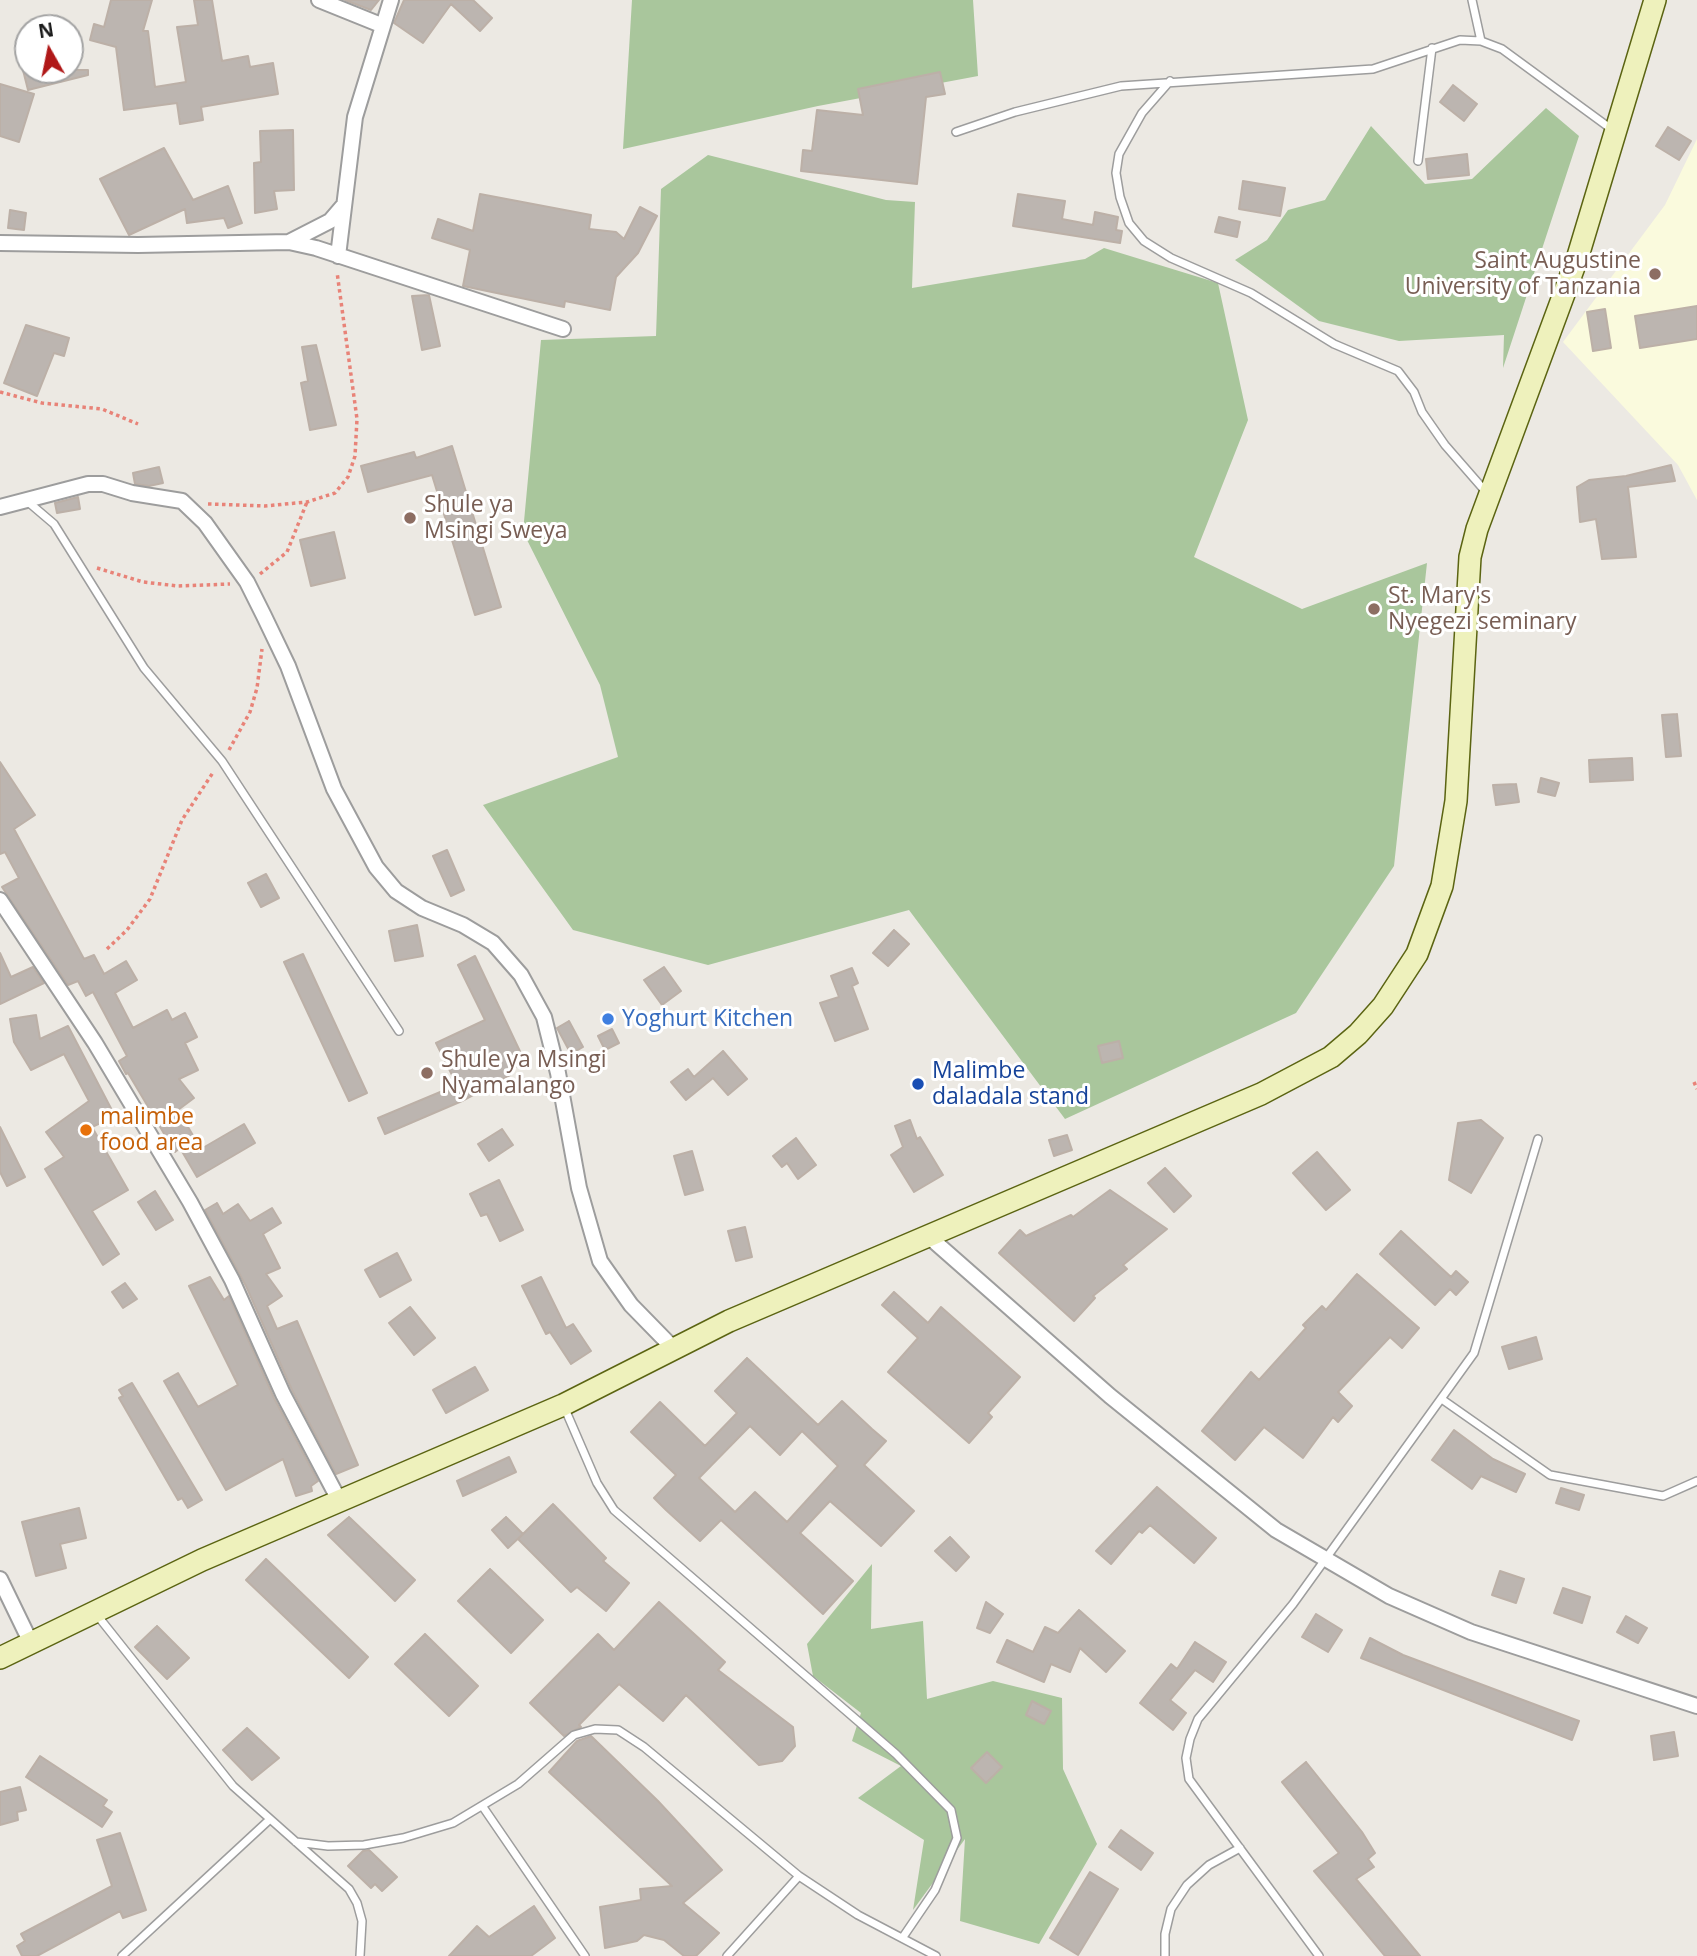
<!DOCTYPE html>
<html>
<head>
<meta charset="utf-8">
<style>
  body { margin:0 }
  #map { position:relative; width:1697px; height:1956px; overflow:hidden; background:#ece9e3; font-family:"Open Sans",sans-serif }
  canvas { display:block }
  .north { position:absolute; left:14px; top:14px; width:70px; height:70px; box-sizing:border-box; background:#fff; border:2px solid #a4a4a4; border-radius:50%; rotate:351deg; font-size:19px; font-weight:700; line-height:28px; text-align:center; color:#1c1c1c }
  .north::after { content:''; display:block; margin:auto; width:24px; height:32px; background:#b01818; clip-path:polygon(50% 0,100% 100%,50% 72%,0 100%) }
</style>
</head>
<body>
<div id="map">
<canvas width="1697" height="1956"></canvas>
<div class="north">N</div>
</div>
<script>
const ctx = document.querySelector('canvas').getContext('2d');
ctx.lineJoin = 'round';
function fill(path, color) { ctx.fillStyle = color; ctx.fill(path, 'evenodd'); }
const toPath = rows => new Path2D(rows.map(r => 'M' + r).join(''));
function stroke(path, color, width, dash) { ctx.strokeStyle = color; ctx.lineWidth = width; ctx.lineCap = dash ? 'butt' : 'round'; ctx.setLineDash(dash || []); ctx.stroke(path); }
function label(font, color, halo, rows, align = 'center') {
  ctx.font = font + ' "Open Sans",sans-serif'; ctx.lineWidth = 6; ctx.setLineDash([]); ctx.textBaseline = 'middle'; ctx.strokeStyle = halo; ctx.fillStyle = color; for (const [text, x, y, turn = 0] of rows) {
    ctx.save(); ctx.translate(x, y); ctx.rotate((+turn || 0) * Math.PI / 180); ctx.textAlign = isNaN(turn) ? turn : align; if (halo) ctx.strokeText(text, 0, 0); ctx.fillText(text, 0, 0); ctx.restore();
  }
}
fill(toPath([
  [1697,139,1697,500,1678,465,1563,342,1665,205]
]), '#fafadd');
fill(toPath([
  [632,0,973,0,978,76,818,106,623,149],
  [1546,108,1579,136,1503,368,1504,335,1399,341,1319,321,1235,260,1267,240,1288,210,1325,200,1371,126,1425,184,1472,179],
  [708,155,886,200,915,202,912,288,1085,259,1104,248,1218,283,1248,420,1194,557,1302,609,1427,563,1394,866,1296,1013,1065,1119,909,910,708,965,573,930,483,805,618,757,600,685,523,532,541,340,656,336,661,189],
  [872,1564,871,1629,923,1621,927,1699,993,1681,1062,1698,1063,1769,1097,1844,1039,1944,960,1921,965,1839,913,1910,924,1840,858,1798,901,1766,852,1741,861,1713,813,1676,807,1644]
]), '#a9c69c');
const building = toPath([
  [111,0,152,0,143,31,148,31,155,87,186,82,177,27,198,25,194,0,212,0,222,61,248,56,250,67,273,63,278,94,201,107,203,120,180,124,177,103,124,110,116,47,90,40,94,24,104,27,111,0],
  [345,0,379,0,371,10,345,0],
  [404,0,473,0,492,18,480,31,451,4,423,43,394,23,404,0],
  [23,70,88,70,88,75,28,90,23,70],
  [940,72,945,94,926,97,917,184,801,171,803,150,812,151,817,110,863,115,858,89,940,72],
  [0,84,34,94,19,142,0,136,0,84],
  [1453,85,1477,104,1464,121,1440,102,1453,85],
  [1668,127,1691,141,1679,160,1656,146,1668,127],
  [293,130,294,190,274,191,277,209,255,213,254,163,261,162,260,131,293,130],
  [164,148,193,200,228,186,242,223,228,228,224,218,187,223,185,209,129,235,100,179,164,148],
  [1467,154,1469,175,1428,179,1426,159,1467,154],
  [1243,181,1285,188,1280,216,1239,209,1243,181],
  [480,194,591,215,589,229,616,232,624,239,640,207,657,216,638,253,616,277,610,310,565,301,564,307,463,286,470,250,432,238,438,219,473,231,480,194],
  [1018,194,1065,201,1062,219,1093,225,1095,212,1118,217,1116,230,1122,231,1120,243,1013,226,1018,194],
  [10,210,26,213,24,230,8,228,10,210],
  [1219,217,1240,222,1237,237,1215,232,1219,217],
  [429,295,440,346,422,350,412,296,429,295],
  [1697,306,1697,339,1640,348,1635,316,1697,306],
  [1605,309,1611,348,1593,351,1587,312,1605,309],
  [26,325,69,338,64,356,54,353,37,396,4,383,26,325],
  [316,345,336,425,310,430,301,383,308,381,302,347,316,345],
  [452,446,501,607,475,615,432,475,368,492,361,466,414,452,416,458,452,446],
  [1671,465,1675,481,1628,487,1636,557,1602,559,1596,519,1580,522,1577,487,1589,480,1626,476,1671,465],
  [159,467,163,483,149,486,135,484,133,473,159,467],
  [78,497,80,509,57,513,55,503,78,497],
  [334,532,345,578,311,586,300,540,334,532],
  [1677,714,1681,756,1666,757,1662,715,1677,714],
  [1632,758,1633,780,1590,782,1589,760,1632,758],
  [0,762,35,815,14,829,84,959,94,955,104,974,126,961,137,980,115,993,133,1028,167,1010,172,1020,185,1013,197,1037,185,1043,198,1070,179,1079,194,1098,178,1110,201,1149,244,1124,255,1143,197,1177,180,1148,175,1152,128,1073,126,1074,119,1061,127,1056,93,992,86,996,78,981,68,985,2,887,19,878,5,852,0,854,0,762],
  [1541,778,1559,783,1555,796,1538,792,1541,778],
  [1516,784,1519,802,1496,805,1493,785,1516,784],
  [447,850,464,890,451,896,433,856,447,850],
  [266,874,279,898,261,907,248,883,266,874],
  [417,925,423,956,395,961,389,931,417,925],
  [894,930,909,944,888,966,873,953,894,930],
  [0,953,11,977,33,967,44,983,0,1004,0,953],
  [303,954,367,1093,349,1101,284,962,303,954],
  [475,956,525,1062,508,1071,510,1075,462,1101,385,1134,378,1118,457,1085,436,1043,485,1020,458,965,475,956],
  [664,967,681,991,662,1005,644,980,664,967],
  [852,968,858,983,852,986,868,1029,835,1041,820,1003,839,997,831,976,852,968],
  [36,1015,40,1039,68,1026,115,1116,92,1127,128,1190,92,1211,119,1254,103,1265,45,1169,64,1157,46,1132,89,1101,64,1054,31,1070,14,1042,10,1019,36,1015],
  [569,1021,583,1047,571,1054,557,1028,569,1021],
  [612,1029,619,1043,605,1050,598,1036,612,1029],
  [1119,1041,1123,1058,1102,1063,1098,1046,1119,1041],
  [723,1051,747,1079,728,1095,713,1078,686,1100,671,1082,688,1069,694,1077,723,1051],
  [910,1120,917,1139,920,1137,943,1175,914,1192,891,1155,903,1147,895,1126,910,1120],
  [1481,1120,1503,1138,1471,1193,1449,1180,1458,1123,1481,1120],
  [0,1127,25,1177,7,1186,0,1172,0,1127],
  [502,1129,513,1145,489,1161,478,1144,502,1129],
  [1067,1135,1072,1150,1054,1156,1049,1140,1067,1135],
  [796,1138,816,1165,798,1179,787,1163,782,1167,773,1156,796,1138],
  [692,1151,703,1190,685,1195,674,1156,692,1151],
  [1317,1152,1350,1190,1326,1210,1293,1173,1317,1152],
  [1165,1168,1191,1196,1174,1212,1148,1183,1165,1168],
  [499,1180,523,1230,500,1241,487,1214,481,1216,470,1194,499,1180],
  [1110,1190,1167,1229,1123,1265,1127,1269,1093,1296,1095,1298,1074,1321,999,1253,1020,1230,1026,1236,1071,1215,1073,1217,1110,1190],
  [155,1191,173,1220,156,1230,138,1202,155,1191],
  [217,1203,223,1214,238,1204,250,1221,272,1208,281,1223,263,1234,280,1268,266,1274,282,1296,267,1306,277,1329,297,1321,358,1465,336,1474,292,1390,246,1286,205,1210,217,1203],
  [745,1227,752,1257,736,1261,728,1231,745,1227],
  [1401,1231,1451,1277,1456,1271,1468,1282,1456,1295,1450,1289,1435,1305,1380,1254,1401,1231],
  [397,1253,411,1280,380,1297,365,1270,397,1253],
  [1357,1274,1419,1328,1402,1348,1390,1337,1338,1392,1352,1406,1338,1422,1333,1417,1303,1458,1264,1427,1235,1460,1202,1431,1251,1372,1259,1380,1306,1328,1303,1325,1322,1306,1326,1310,1357,1274],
  [210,1277,224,1300,229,1296,274,1398,318,1481,311,1486,312,1491,296,1496,283,1459,226,1490,164,1381,178,1373,198,1407,238,1385,189,1286,210,1277],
  [541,1277,566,1328,573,1324,591,1351,571,1364,550,1332,546,1334,522,1286,541,1277],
  [125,1283,137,1299,123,1308,112,1292,125,1283],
  [894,1292,928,1323,941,1307,1020,1377,988,1413,992,1417,969,1443,888,1372,918,1338,882,1305,894,1292],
  [410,1307,435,1338,414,1355,389,1323,410,1307],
  [1536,1337,1542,1359,1509,1369,1502,1347,1536,1337],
  [747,1358,818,1425,842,1401,872,1429,886,1441,864,1465,914,1511,881,1546,830,1501,800,1533,853,1581,823,1614,721,1520,700,1541,666,1510,654,1498,676,1475,631,1432,660,1402,705,1446,737,1413,715,1391,747,1358],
  [750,1426,780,1455,802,1431,838,1466,787,1522,755,1492,735,1512,699,1478,750,1426],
  [475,1367,488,1390,446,1413,433,1390,475,1367],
  [132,1383,202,1500,188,1508,182,1498,178,1500,119,1398,123,1396,119,1390,132,1383],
  [1454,1430,1493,1459,1525,1474,1516,1492,1481,1476,1472,1489,1432,1460,1454,1430],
  [509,1457,516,1472,463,1496,457,1481,509,1457],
  [1157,1487,1216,1538,1194,1563,1150,1525,1142,1533,1139,1531,1111,1564,1096,1551,1157,1487],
  [1561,1488,1584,1495,1579,1510,1556,1503,1561,1488],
  [553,1504,606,1558,603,1561,629,1583,606,1611,577,1587,571,1592,518,1539,553,1504],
  [79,1508,86,1538,60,1544,66,1568,36,1576,22,1522,79,1508],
  [349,1517,415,1580,395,1601,328,1535,349,1517],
  [506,1517,523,1534,508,1548,492,1530,506,1517],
  [950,1537,969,1557,956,1571,935,1551,950,1537],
  [266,1559,368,1657,349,1678,246,1580,266,1559],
  [490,1569,543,1620,511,1653,458,1601,490,1569],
  [1500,1571,1524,1579,1516,1603,1492,1595,1500,1571],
  [1563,1588,1590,1597,1582,1623,1554,1613,1563,1588],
  [659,1602,725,1662,718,1670,793,1727,795,1746,782,1761,759,1765,686,1695,663,1721,619,1684,579,1725,581,1727,564,1736,530,1703,598,1634,614,1650,659,1602],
  [986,1602,1003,1614,990,1633,977,1628,986,1602],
  [1079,1610,1125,1651,1106,1672,1080,1648,1070,1672,1051,1664,1044,1682,997,1662,1007,1640,1033,1652,1045,1627,1058,1633,1079,1610],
  [1316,1614,1342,1630,1328,1652,1302,1637,1316,1614],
  [1626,1616,1647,1628,1638,1643,1617,1632,1626,1616],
  [157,1626,189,1658,167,1679,135,1647,157,1626],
  [425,1634,478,1686,449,1716,395,1664,425,1634],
  [1370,1638,1403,1655,1579,1721,1572,1740,1361,1658,1370,1638],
  [1195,1642,1226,1662,1213,1682,1195,1670,1170,1700,1186,1713,1173,1730,1140,1703,1171,1664,1177,1669,1195,1642],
  [1032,1701,1051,1711,1044,1724,1026,1715,1032,1701],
  [247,1728,279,1758,252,1780,223,1750,247,1728],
  [1674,1732,1678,1756,1654,1760,1651,1736,1674,1732],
  [591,1736,658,1801,722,1870,683,1903,719,1933,696,1956,684,1956,664,1940,644,1935,637,1941,605,1948,600,1907,641,1900,640,1889,672,1886,549,1772,577,1741,591,1736],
  [987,1752,1002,1767,986,1783,971,1768,987,1752],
  [40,1756,107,1800,103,1806,112,1812,102,1827,26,1777,40,1756],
  [1306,1762,1362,1832,1375,1853,1368,1859,1374,1867,1356,1879,1420,1956,1385,1956,1314,1871,1339,1853,1282,1782,1306,1762],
  [20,1787,26,1810,17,1812,18,1820,0,1825,0,1792,20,1787],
  [1121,1830,1153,1853,1141,1870,1109,1847,1121,1830],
  [120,1833,146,1910,123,1918,120,1911,37,1956,22,1956,17,1946,25,1941,21,1934,112,1886,97,1840,120,1833],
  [369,1850,397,1877,382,1891,375,1884,371,1888,348,1866,363,1851,369,1850],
  [1090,1872,1118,1889,1078,1955,1050,1938,1090,1872],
  [534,1906,555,1938,531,1956,449,1956,477,1926,489,1937,534,1906]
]);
fill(building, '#bcb5b0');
stroke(building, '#bcb0a7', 2);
const service = toPath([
  [1472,0,1481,41],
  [1170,81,1142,113,1119,154,1116,173,1120,197,1129,223,1144,241,1171,258,1251,293,1334,344,1398,371,1414,392,1422,412,1445,445,1486,492],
  [956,132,1015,112,1121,86,1373,69,1460,40,1481,41,1502,49,1614,131],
  [1418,161,1432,48],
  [27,501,54,524,144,668,222,761,399,1031],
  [1443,1400,1550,1475,1663,1496,1697,1481],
  [565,1409,597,1483,614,1510,896,1754,951,1810,957,1838,935,1890,903,1937],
  [97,1615,233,1786,349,1889,357,1903,362,1921,360,1956],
  [483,1807,585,1956],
  [296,1842,328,1846,364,1845,403,1838,453,1823,518,1784,574,1735,595,1729,618,1730,644,1747,799,1876,858,1915,936,1956],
  [122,1956,268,1821],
  [727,1956,799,1876],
  [1165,1956,1165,1934,1171,1909,1187,1885,1209,1865,1240,1848],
  [1319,1956,1189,1779,1186,1758,1190,1739,1198,1719,1293,1604,1474,1353,1538,1139]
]);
const minor = toPath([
  [319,0,381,25],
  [289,242,330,221,342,207],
  [0,243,138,245,289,242,316,248,563,329],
  [338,256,355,117,391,0],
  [0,507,88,484,103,484,132,493,182,501,205,523,247,582,264,616,288,666,334,789,376,867,396,891,422,908,463,925,493,943,521,975,544,1017,558,1073,579,1188,600,1261,631,1305,674,1349],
  [0,900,95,1043,190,1202,232,1280,283,1394,339,1500],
  [927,1235,1110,1396,1276,1530,1389,1596,1471,1632,1697,1706],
  [0,1579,31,1643]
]);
const secondary = toPath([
  [0,1658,202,1560,563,1405,729,1321,1261,1094,1331,1057,1358,1034,1383,1006,1417,954,1442,886,1456,801,1470,557,1477,529,1578,256,1655,0]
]);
stroke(service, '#9d9d9d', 10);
stroke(minor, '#9d9d9d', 18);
stroke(secondary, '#5b6412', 24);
stroke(toPath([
  [0,392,42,403,102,409,138,424],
  [208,504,265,506,307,502,335,493,348,477,355,456,357,419,337,272],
  [97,568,143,582,178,586,230,584],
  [260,574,287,552,307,502],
  [229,750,250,712,257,688,262,649],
  [107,949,127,930,150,899,182,820,214,771],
  [1694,1082,1697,1089]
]), '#e88378', 3.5, [3.5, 3.5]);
stroke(service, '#fff', 7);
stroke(minor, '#fff', 14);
stroke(secondary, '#eef1bc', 21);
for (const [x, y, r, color] of [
  [1655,274,7,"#8d6e63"],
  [410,518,7,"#8d6e63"],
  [1374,609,7,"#8d6e63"],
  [608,1019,7,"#3f7fe0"],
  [427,1073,7,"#8d6e63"],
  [918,1084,7,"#1a4fb4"],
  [86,1130,7,"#e8710a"]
]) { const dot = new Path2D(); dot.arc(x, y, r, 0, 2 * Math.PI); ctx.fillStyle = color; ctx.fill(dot); stroke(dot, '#fff', 2.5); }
label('23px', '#785e54', '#fff', [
  ["Saint Augustine",1641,261,"right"],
  ["University of Tanzania",1641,287,"right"],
  ["Shule ya",424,505],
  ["Msingi Sweya",424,531],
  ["St. Mary's",1388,596],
  ["Nyegezi seminary",1388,622],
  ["Shule ya Msingi",441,1060],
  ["Nyamalango",441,1086]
], 'left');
label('23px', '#366cbe', '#fff', [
  ["Yoghurt Kitchen",622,1019]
], 'left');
label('23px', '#164399', '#fff', [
  ["Malimbe",932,1071],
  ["daladala stand",932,1097]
], 'left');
label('23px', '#c56008', '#fff', [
  ["malimbe",100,1117],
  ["food area",100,1143]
], 'left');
</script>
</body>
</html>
